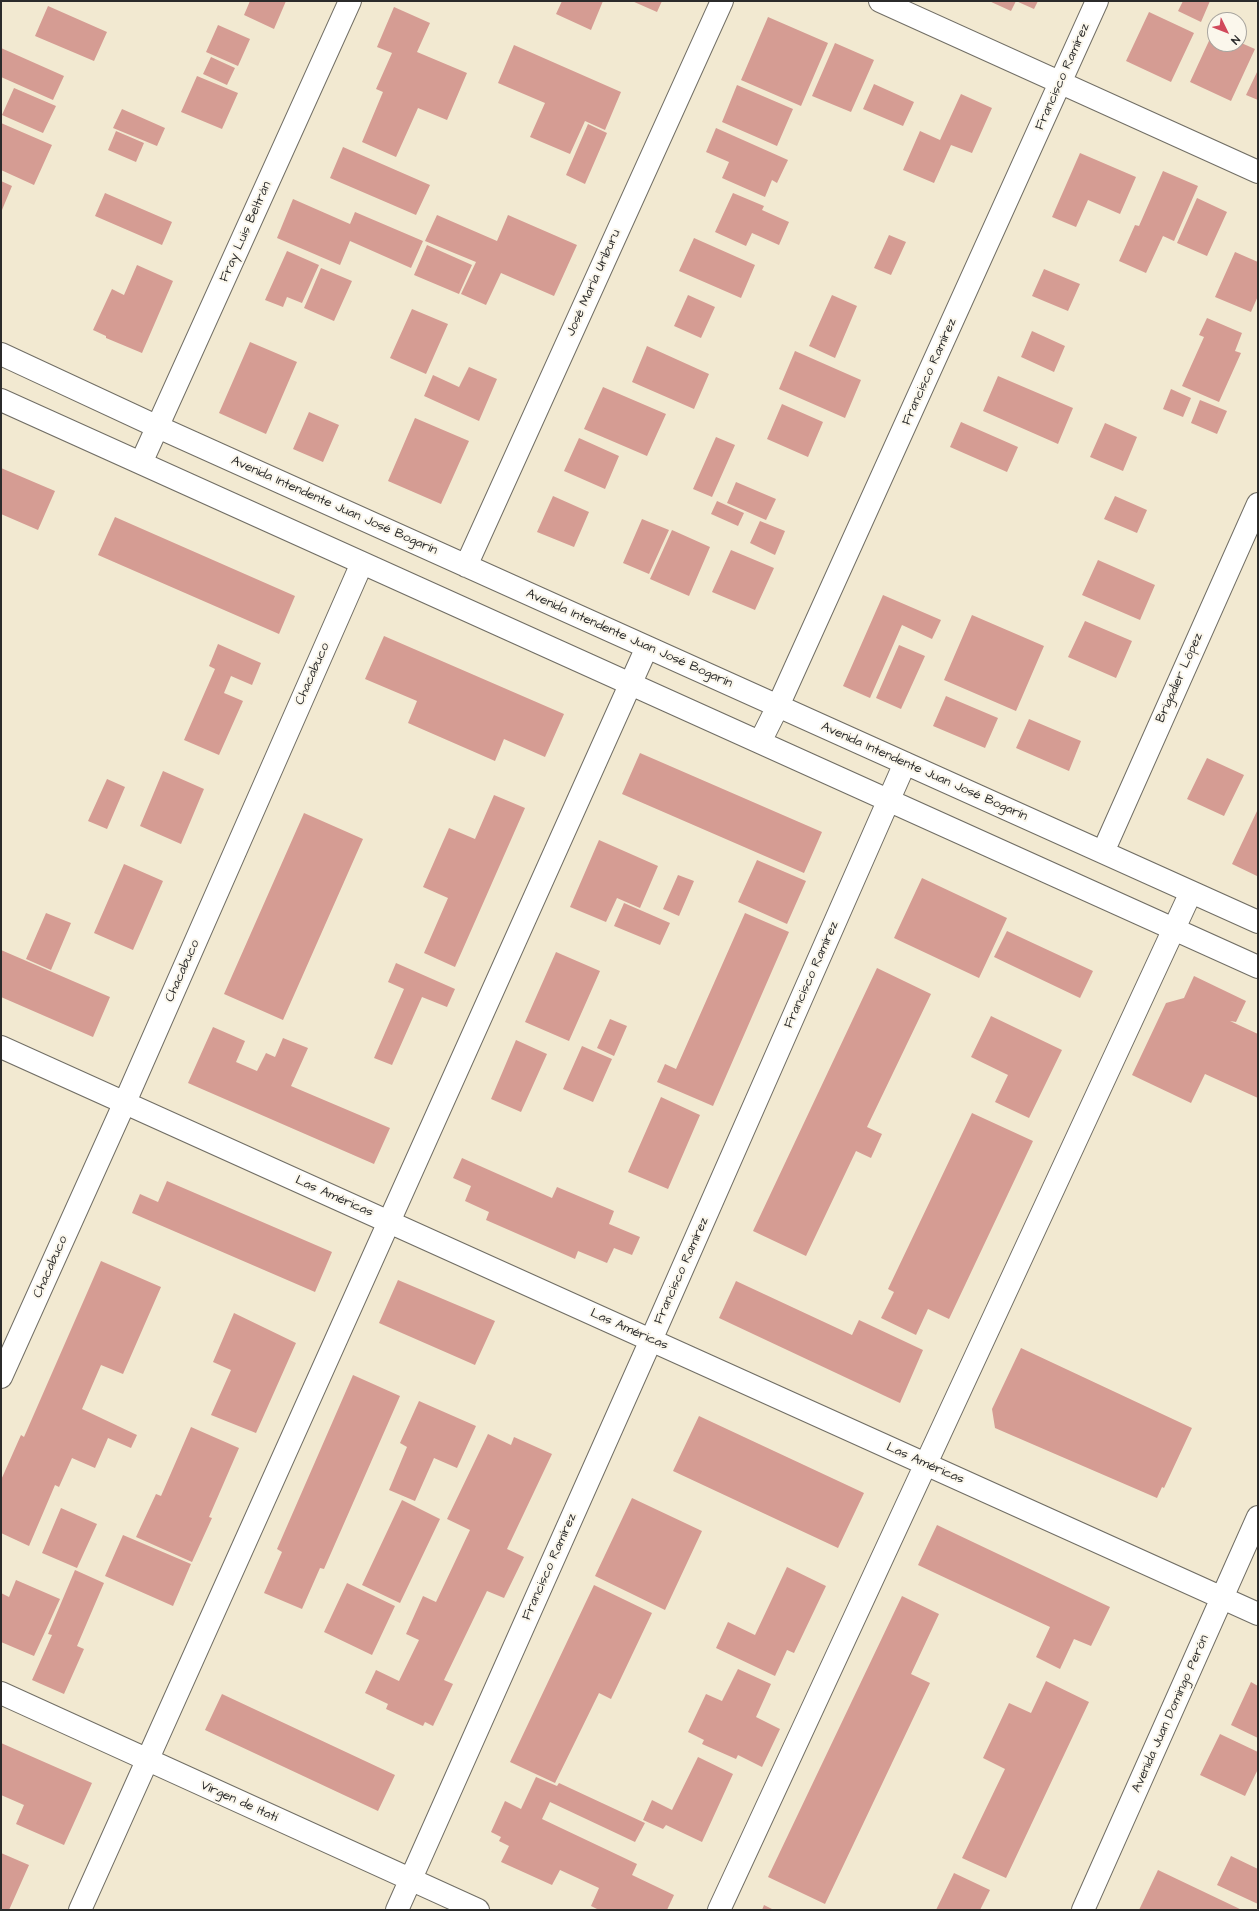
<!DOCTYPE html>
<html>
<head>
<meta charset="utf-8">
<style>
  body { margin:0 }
  #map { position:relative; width:1259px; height:1911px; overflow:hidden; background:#f2e9d1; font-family:"Architects Daughter",sans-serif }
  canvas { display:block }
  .frame { position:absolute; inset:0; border:2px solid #2b2b2b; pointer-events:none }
  .north { position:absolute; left:1207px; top:12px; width:40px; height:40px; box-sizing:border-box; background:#fbf7ec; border:1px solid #a8a59f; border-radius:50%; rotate:133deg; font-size:11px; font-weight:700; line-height:16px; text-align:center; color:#2b2b2b }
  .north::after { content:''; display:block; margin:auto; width:14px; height:18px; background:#d1495b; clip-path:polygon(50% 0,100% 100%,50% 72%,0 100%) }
</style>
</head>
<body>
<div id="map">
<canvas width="1259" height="1911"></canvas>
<div class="frame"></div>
<div class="north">N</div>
</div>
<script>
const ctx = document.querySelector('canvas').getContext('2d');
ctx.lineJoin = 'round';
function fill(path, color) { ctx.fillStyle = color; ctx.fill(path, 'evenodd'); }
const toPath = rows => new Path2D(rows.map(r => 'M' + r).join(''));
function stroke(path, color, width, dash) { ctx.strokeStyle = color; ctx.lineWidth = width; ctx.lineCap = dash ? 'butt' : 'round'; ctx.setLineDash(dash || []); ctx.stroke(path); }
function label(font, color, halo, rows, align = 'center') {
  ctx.font = font + ' "Architects Daughter",sans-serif'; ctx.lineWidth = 4; ctx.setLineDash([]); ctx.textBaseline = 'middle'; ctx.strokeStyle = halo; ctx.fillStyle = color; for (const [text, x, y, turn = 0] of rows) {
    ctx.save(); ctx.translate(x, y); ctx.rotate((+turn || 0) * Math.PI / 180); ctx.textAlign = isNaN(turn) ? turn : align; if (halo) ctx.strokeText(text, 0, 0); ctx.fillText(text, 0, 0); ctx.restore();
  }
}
fill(toPath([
  [250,1,286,1,274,29,244,15],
  [562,1,603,1,591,30,556,14],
  [632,1,662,1,657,12],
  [989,1,1038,1,1034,9,1016,1,1011,11],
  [1183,1,1210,1,1201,22,1178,11],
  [48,6,107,32,94,61,35,36],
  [394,7,430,23,417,52,467,73,447,120,418,108,396,157,362,142,383,92,376,89,392,53,377,47],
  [1149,12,1194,33,1171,82,1126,61],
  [768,17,828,43,801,106,741,80],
  [218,25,250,39,238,66,206,52],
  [1214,30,1215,44,1239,44,1239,42,1255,49,1231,101,1190,82],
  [835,43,874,60,851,112,812,96],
  [514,45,621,92,605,130,585,121,570,154,530,137,545,103,498,83],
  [1,48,64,76,53,100,1,77],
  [211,57,235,68,227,85,203,74],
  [1258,70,1258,100,1246,95],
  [197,76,238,93,222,129,181,112],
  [874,84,914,102,903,126,863,109],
  [737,85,793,109,777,146,722,122],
  [14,88,56,106,43,133,2,115],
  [961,94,992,108,972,153,951,145,934,183,903,170,920,131,940,140],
  [122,109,165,128,157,146,113,128],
  [1,123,52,145,34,185,1,170],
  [588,124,607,133,585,184,566,175],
  [716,128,788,160,777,183,772,180,765,197,722,178,729,162,706,152],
  [116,131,144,143,136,162,108,150],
  [343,147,430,185,416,215,330,178],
  [1080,153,1136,177,1120,214,1088,200,1076,227,1052,217],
  [1163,171,1198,186,1174,241,1163,236,1146,273,1119,261,1135,225,1139,226],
  [1,181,12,186,2,210,1,209],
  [105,193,172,222,162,245,95,216],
  [733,193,764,206,762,210,789,222,779,245,752,233,746,246,715,232],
  [1197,198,1227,212,1207,256,1177,243],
  [293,199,350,224,355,212,423,241,411,268,350,241,340,265,277,238],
  [437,215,497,241,508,215,577,245,554,296,501,273,486,305,461,294,476,262,425,241],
  [889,235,906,242,891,275,874,268],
  [694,238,755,265,741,298,679,271],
  [427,245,472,265,459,294,414,275],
  [287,251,319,265,302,303,287,297,283,307,265,300],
  [1235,252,1258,262,1258,296,1251,312,1215,297],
  [137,265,173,281,142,353,106,338,106,336,93,330,112,289,124,295],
  [321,268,352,281,334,321,304,308],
  [1044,269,1080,284,1068,311,1032,296],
  [688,295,715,307,701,338,674,326],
  [832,295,857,306,835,358,809,346],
  [412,309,448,324,426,374,390,358],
  [1207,318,1242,333,1235,351,1241,353,1219,402,1182,386,1204,337,1199,335],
  [1032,331,1065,346,1054,372,1021,357],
  [250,342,297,362,266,434,219,413],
  [647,346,709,374,694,409,632,382],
  [795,351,861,380,845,418,779,389],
  [469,367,497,379,479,421,424,396,433,375,459,387],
  [998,376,1073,408,1058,444,983,411],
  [603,387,666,414,647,456,584,429],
  [1171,389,1191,398,1183,417,1163,409],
  [1200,400,1227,411,1217,434,1191,423],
  [782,404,823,422,808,457,767,439],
  [309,412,339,425,323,462,293,449],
  [415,418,469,441,441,504,388,481],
  [961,422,1018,447,1007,472,950,447],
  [1105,423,1137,437,1123,471,1090,457],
  [716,437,735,445,712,497,693,489],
  [579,438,619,456,605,489,564,471],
  [1,468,55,491,38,530,1,514],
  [736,482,776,499,766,520,727,503],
  [553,496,589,512,574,547,537,532],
  [1115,496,1147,510,1137,533,1104,519],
  [717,501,744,513,738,526,711,514],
  [115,517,295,596,279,634,98,555],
  [642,519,669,530,649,574,623,563],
  [760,521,785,531,775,555,750,543],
  [672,530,710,547,689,596,650,579],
  [731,550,774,568,755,610,712,592],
  [1098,560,1155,585,1140,620,1082,595],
  [883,595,941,620,932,639,902,625,870,698,843,686],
  [972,615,1044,646,1016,711,944,680],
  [1085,621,1132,641,1116,678,1068,657],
  [384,636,564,714,545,757,504,739,495,761,408,723,417,701,365,679],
  [218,644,261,663,252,685,231,676,224,693,243,701,219,755,184,740,215,669,209,666],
  [899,645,925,656,901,709,876,698],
  [946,696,998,718,985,748,933,726],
  [1029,719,1081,741,1069,771,1016,748],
  [640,753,822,832,804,873,622,794],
  [1207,758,1244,775,1224,816,1187,799],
  [163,771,204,789,181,844,140,826],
  [107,779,125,787,107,829,88,821],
  [494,795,525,808,455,967,424,953,448,898,423,887,449,828,475,839],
  [1258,809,1258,874,1257,876,1232,864],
  [304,813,363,839,283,1020,224,994],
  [599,840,658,866,640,908,617,898,606,922,570,907],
  [757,860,806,881,787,924,738,902],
  [124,864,163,881,133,950,94,933],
  [678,875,694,881,679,916,663,909],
  [922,878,1007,918,979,978,894,938],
  [624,903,670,923,660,945,614,926],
  [46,913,71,923,51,970,26,959],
  [745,913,789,932,713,1106,657,1082,665,1064,676,1069],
  [1007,931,1093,971,1080,998,994,957],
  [1,950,110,997,93,1037,1,997],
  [556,952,600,971,569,1041,525,1022],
  [396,963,455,989,447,1007,422,997,392,1065,374,1058,404,989,388,982],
  [877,968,931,994,867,1127,882,1134,871,1158,856,1151,806,1256,753,1231],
  [1194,976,1246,1001,1236,1022,1230,1021,1258,1034,1258,1098,1205,1074,1191,1103,1132,1075,1166,1003,1184,998],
  [991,1016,1062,1050,1029,1118,995,1102,1008,1075,971,1057],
  [610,1019,627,1026,614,1056,597,1048],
  [213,1027,245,1041,236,1062,257,1071,266,1053,275,1057,283,1038,308,1048,291,1086,390,1128,374,1164,188,1083],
  [516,1040,547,1054,521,1112,491,1099],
  [582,1046,612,1059,593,1102,563,1089],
  [661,1097,700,1115,668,1189,628,1172],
  [972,1113,1033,1141,949,1319,928,1309,916,1335,881,1318,894,1292,888,1289],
  [462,1158,552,1198,557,1187,614,1211,609,1224,640,1237,632,1255,614,1248,607,1263,578,1251,575,1259,486,1220,489,1212,465,1201,471,1186,453,1178],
  [167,1181,332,1252,315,1292,132,1213,140,1194,158,1202],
  [101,1261,161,1287,123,1374,101,1365,82,1409,137,1435,131,1448,108,1438,95,1468,72,1458,59,1487,55,1485,29,1546,1,1533,1,1480,21,1435,24,1437],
  [398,1280,495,1321,475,1365,379,1323],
  [736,1281,852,1335,859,1320,923,1350,900,1403,719,1318],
  [234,1313,296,1343,256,1433,211,1415,231,1370,213,1362],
  [1021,1348,1192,1428,1164,1488,1162,1487,1157,1498,995,1428,992,1409],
  [353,1375,400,1396,324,1569,320,1568,302,1609,264,1593,282,1552,277,1549],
  [419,1401,476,1426,457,1468,434,1458,415,1501,389,1490,407,1447,400,1443],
  [699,1416,864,1493,838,1548,673,1471],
  [191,1427,239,1448,209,1517,212,1518,192,1562,136,1537,156,1494,161,1496],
  [488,1434,511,1445,514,1437,552,1454,507,1549,524,1557,504,1598,487,1591,444,1680,453,1684,433,1726,425,1722,423,1726,386,1709,388,1704,365,1693,376,1670,399,1681,419,1640,406,1634,423,1596,436,1602,470,1530,447,1519],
  [632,1498,702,1531,665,1610,595,1576],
  [402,1500,440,1519,400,1603,362,1585],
  [61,1508,97,1524,77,1568,42,1553],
  [937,1525,1110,1607,1091,1646,1074,1639,1060,1669,1036,1657,1050,1627,918,1565],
  [123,1535,191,1564,173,1606,105,1576],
  [787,1567,826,1586,794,1653,787,1650,775,1676,716,1648,728,1622,755,1635],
  [75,1570,104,1583,77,1646,84,1649,64,1694,32,1680,52,1635,48,1634],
  [16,1580,60,1599,34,1656,1,1642,1,1593,9,1597],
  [347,1583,395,1606,372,1655,324,1632],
  [594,1585,652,1613,611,1699,599,1693,555,1783,510,1762],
  [902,1596,939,1614,911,1674,930,1683,825,1904,768,1877],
  [738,1669,771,1684,756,1717,780,1729,762,1767,738,1755,736,1759,702,1744,704,1740,688,1732,706,1694,722,1701],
  [1046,1681,1089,1702,1006,1878,962,1858,1005,1769,983,1758,1009,1703,1031,1713],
  [1251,1682,1258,1686,1258,1738,1231,1725],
  [222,1694,395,1775,378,1811,205,1730],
  [1220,1734,1258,1752,1258,1769,1245,1796,1200,1775],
  [1,1743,92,1783,64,1845,16,1824,24,1805,1,1795],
  [698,1757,733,1774,702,1842,666,1825,663,1829,643,1820,652,1800,672,1810],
  [536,1777,557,1786,559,1783,645,1823,635,1842,550,1802,542,1819,637,1864,632,1875,674,1895,667,1910,599,1910,591,1906,599,1888,560,1870,552,1885,501,1862,509,1846,499,1841,501,1837,491,1832,505,1801,521,1809],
  [1,1853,29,1865,9,1910,1,1910],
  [1231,1856,1258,1869,1258,1904,1217,1885],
  [1158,1870,1242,1910,1139,1910],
  [954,1873,990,1890,980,1910,936,1910],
  [764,1905,774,1910,762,1910]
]), '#d59c93');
const minor = toPath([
  [880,1,1258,172],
  [1,354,158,427,1258,922],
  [1,400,1258,967],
  [141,463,350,1],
  [466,566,722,1],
  [760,742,778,706,1097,1],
  [1103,852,1258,504],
  [1,1047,1258,1614],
  [1,1377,125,1102,362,563],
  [1,1693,478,1910],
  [80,1910,647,647],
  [397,1910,651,1340,905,763],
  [719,1910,1191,892],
  [1083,1910,1258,1517]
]);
stroke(minor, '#716e65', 24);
stroke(minor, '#fff', 22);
label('13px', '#2b2b2b', '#fbf7ec', [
  ["Francisco Ramírez",1063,77,-66],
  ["Fray Luis Beltrán",246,232,-66],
  ["José María Uriburu",594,283,-66],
  ["Francisco Ramírez",930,372,-66],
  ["Avenida Intendente Juan José Bogarín",334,506,24],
  ["Avenida Intendente Juan José Bogarín",629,639,24],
  ["Chacabuco",313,674,-66],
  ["Brigadier López",1180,678,-66],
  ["Avenida Intendente Juan José Bogarín",924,772,24],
  ["Chacabuco",183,971,-66],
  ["Francisco Ramírez",812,975,-66],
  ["Las Américas",334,1197,24],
  ["Chacabuco",51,1267,-66],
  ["Francisco Ramírez",682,1271,-66],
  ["Las Américas",629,1330,24],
  ["Las Américas",925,1464,24],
  ["Francisco Ramírez",550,1567,-66],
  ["Avenida Juan Domingo Perón",1171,1714,-66],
  ["Virgen de Itatí",239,1802,24]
]);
</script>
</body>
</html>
